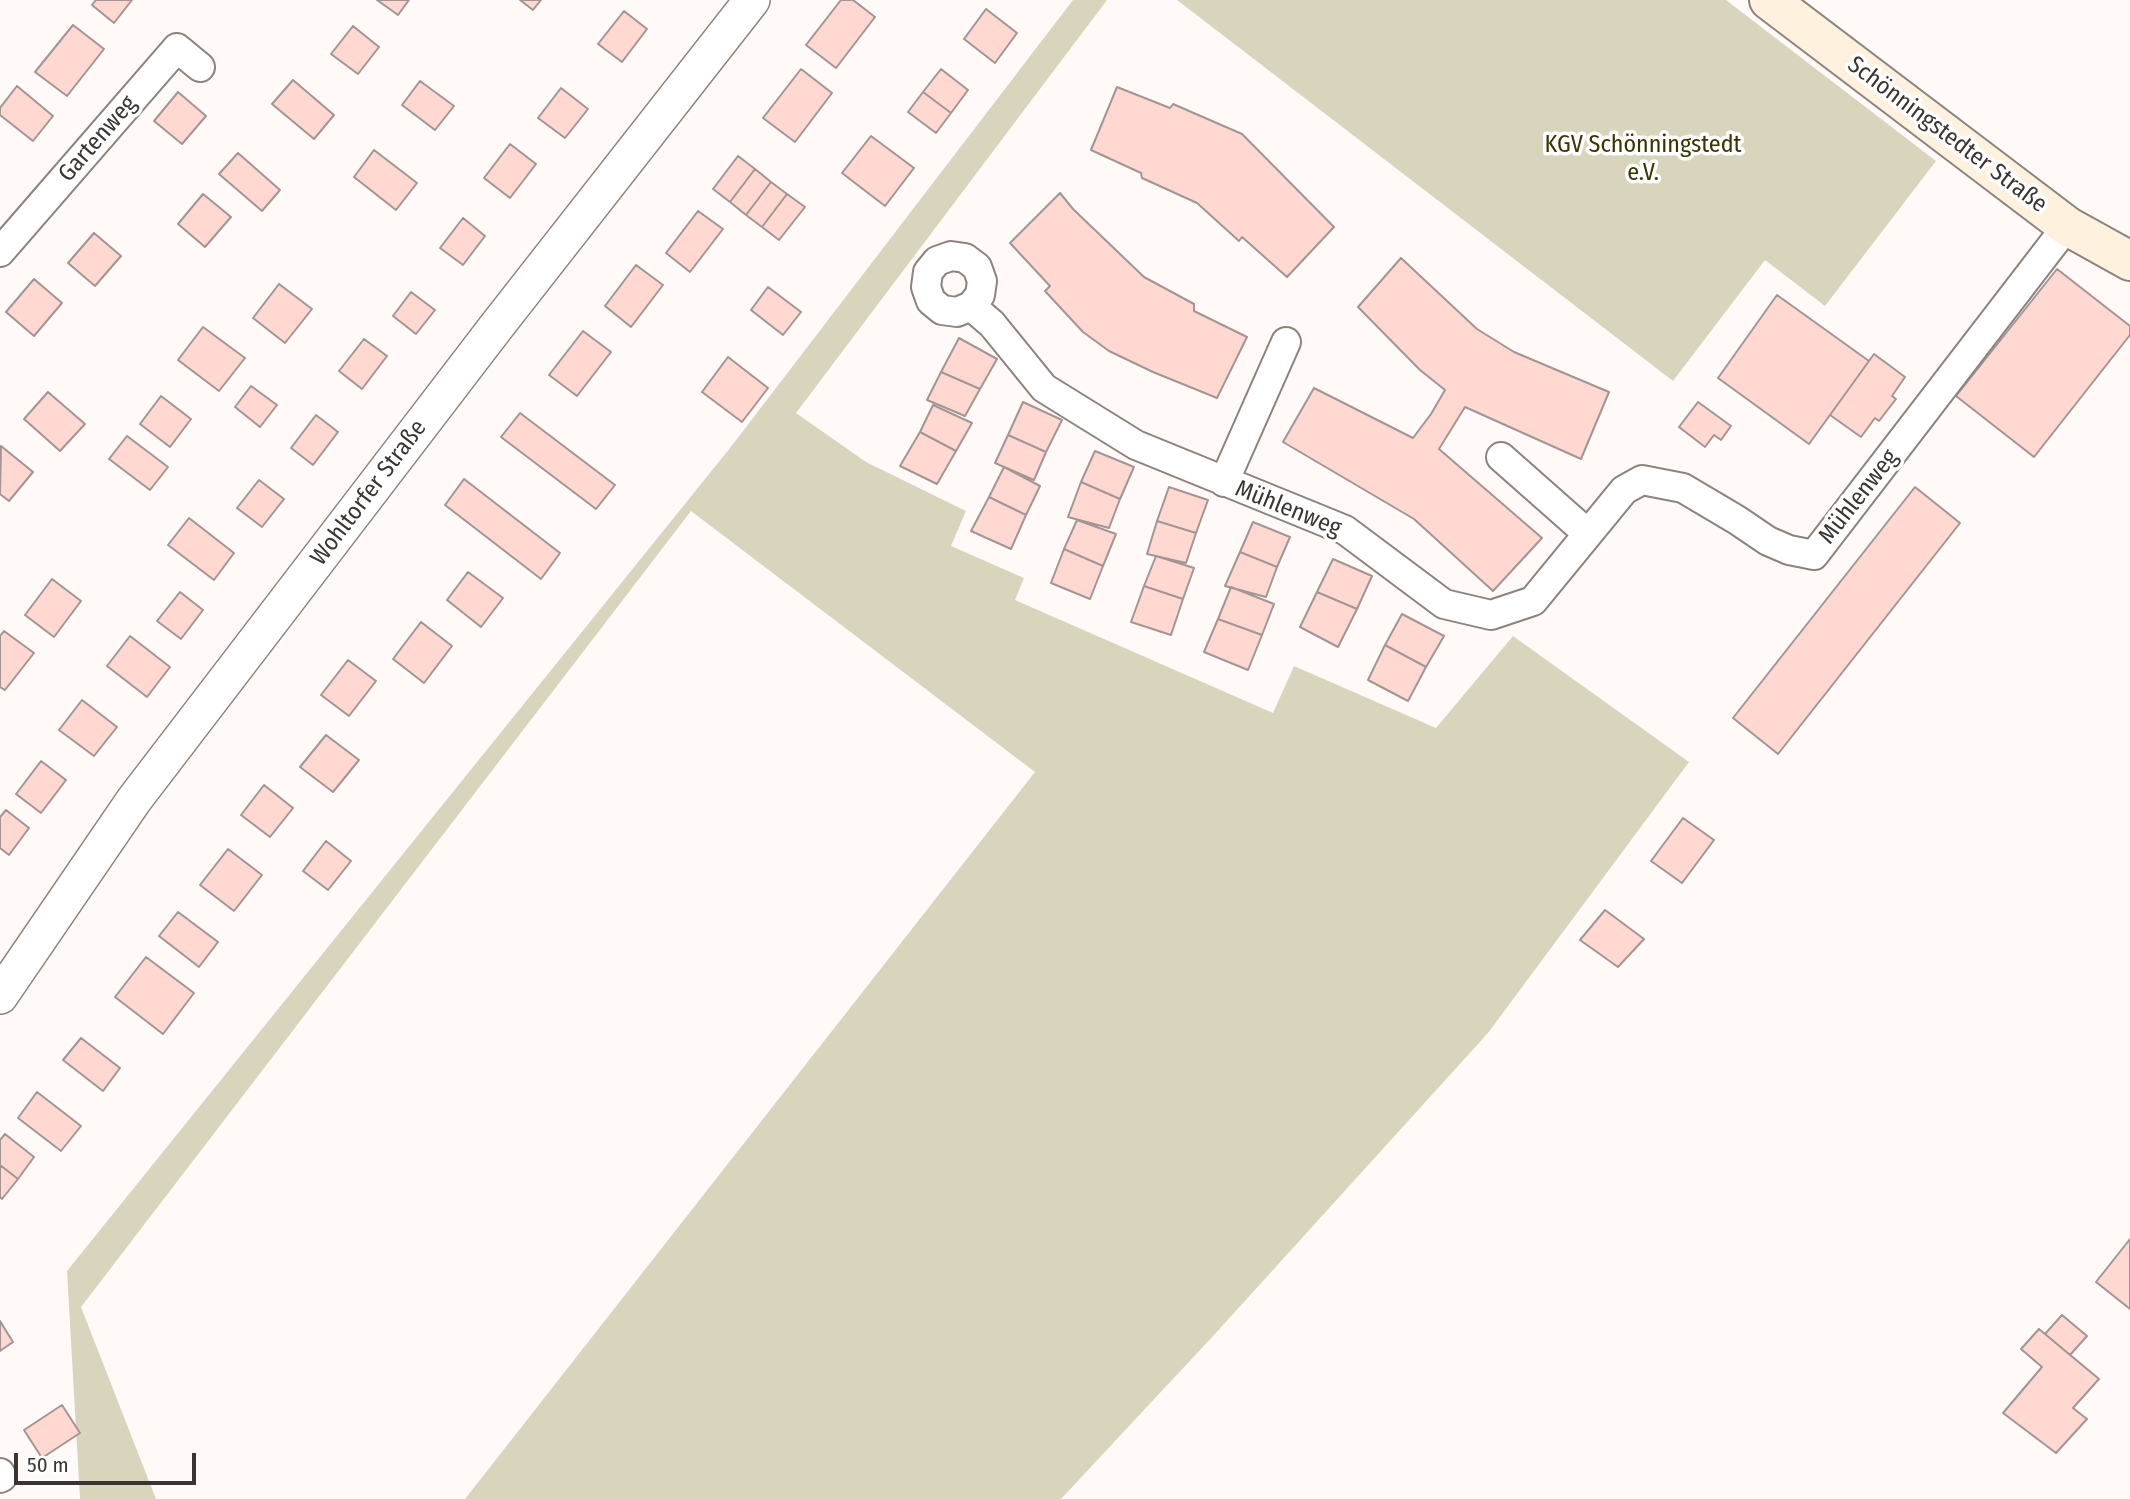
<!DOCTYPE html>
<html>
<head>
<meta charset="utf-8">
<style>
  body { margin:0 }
  #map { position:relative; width:2130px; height:1499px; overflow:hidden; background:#fffaf8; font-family:"Fira Sans Condensed",sans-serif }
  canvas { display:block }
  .scale { position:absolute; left:14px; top:1453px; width:182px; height:32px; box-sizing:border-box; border:4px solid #393532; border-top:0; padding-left:9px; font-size:21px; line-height:24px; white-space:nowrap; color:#393532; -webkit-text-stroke:5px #fff; paint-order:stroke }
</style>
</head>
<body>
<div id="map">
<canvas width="2130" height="1499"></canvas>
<div class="scale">50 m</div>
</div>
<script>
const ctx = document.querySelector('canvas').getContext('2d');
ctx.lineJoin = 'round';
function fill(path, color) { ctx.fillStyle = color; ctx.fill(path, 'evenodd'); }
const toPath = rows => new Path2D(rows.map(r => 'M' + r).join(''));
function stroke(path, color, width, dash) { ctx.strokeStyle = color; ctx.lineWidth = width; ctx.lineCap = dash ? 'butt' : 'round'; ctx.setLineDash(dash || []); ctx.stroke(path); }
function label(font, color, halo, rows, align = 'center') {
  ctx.font = font + ' "Fira Sans Condensed",sans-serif'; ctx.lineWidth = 7; ctx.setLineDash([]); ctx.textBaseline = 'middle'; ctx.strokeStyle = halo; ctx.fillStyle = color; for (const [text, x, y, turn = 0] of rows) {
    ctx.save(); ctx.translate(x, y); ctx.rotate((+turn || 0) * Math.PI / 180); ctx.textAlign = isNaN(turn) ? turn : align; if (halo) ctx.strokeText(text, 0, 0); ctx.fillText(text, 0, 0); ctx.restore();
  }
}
fill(toPath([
  [1073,0,1107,0,796,413,866,462,966,511,951,546,1024,578,1015,600,1273,713,1294,666,1436,728,1513,636,1689,762,1488,1033,1214,1335,1061,1499,465,1499,1035,772,691,511,81,1307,156,1499,80,1499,67,1271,730,448],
  [1177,0,1726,0,1936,161,1825,306,1765,260,1673,381]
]), '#d9d5bc');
const building = toPath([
  [96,0,132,0,114,23,92,5,96,0],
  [377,0,409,0,398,15,377,0],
  [520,0,541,0,533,10,520,0],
  [841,0,853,0,875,17,836,68,806,45,841,0],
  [986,9,1017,33,995,63,964,39,986,9],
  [624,11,647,29,622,62,598,44,624,11],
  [73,25,104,49,67,96,35,72,73,25],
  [353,26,379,47,358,74,331,54,353,26],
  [801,69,832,93,795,142,763,118,801,69],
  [941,69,968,90,951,113,923,92,941,69],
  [293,80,334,115,314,139,272,104,293,80],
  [420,81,454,106,435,130,402,105,420,81],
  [17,86,53,116,33,141,0,115,0,108,17,86],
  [1117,87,1170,108,1173,104,1242,134,1334,227,1287,277,1242,237,1239,241,1197,203,1142,178,1141,173,1091,150,1117,87],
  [561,88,588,109,565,138,538,118,561,88],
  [178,92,206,116,182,144,154,121,178,92],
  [923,92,951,113,936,133,908,112,923,92],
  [871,136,914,168,885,206,842,173,871,136],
  [510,144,536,164,510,198,484,178,510,144],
  [374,150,417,183,396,210,354,177,374,150],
  [238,153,280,190,262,211,219,174,238,153],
  [738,156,755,169,730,202,713,189,738,156],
  [755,169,771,182,746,215,730,202,755,169],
  [771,182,787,194,762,227,746,215,771,182],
  [1060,193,1073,209,1144,277,1194,304,1194,311,1247,337,1217,398,1153,372,1109,351,1083,332,1045,291,1050,286,1010,243,1060,193],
  [203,194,231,217,205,247,178,224,203,194],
  [787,194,805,207,779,240,762,227,787,194],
  [698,211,723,229,690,272,666,253,698,211],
  [463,218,485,236,463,265,440,248,463,218],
  [94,233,121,256,95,286,68,263,94,233],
  [1401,258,1477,329,1514,352,1609,392,1581,459,1465,407,1439,449,1542,538,1493,591,1414,519,1283,442,1314,388,1413,438,1431,414,1445,390,1420,370,1358,307,1401,258],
  [636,265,663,285,631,327,605,306,636,265],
  [2057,269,2130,326,2130,335,2034,457,1956,396,2057,269],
  [34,279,62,303,34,336,6,312,34,279],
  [279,284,312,309,285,343,253,318,279,284],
  [768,287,801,312,783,335,751,310,768,287],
  [411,292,435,310,416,334,393,316,411,292],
  [1777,295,1869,361,1809,444,1718,378,1777,295],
  [203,327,245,358,219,391,178,360,203,327],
  [583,331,611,352,577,396,549,375,583,331],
  [959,338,997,359,980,389,941,372,959,338],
  [364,339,387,356,362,389,339,371,364,339],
  [1874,354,1905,377,1892,396,1896,399,1879,421,1875,418,1861,437,1830,415,1874,354],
  [728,357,768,388,742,422,702,392,728,357],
  [941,372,980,389,965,416,927,400,941,372],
  [251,386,277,405,260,427,235,407,251,386],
  [48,392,85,424,60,451,24,419,48,392],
  [161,396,191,419,170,447,140,424,161,396],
  [1023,402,1062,420,1046,452,1008,435,1023,402],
  [1698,402,1731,426,1721,440,1714,435,1705,447,1679,427,1698,402],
  [933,405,972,423,956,451,920,432,933,405],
  [520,413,615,485,596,509,501,437,520,413],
  [316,415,338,432,313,465,291,448,316,415],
  [920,432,956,451,937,484,900,466,920,432],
  [1008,435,1046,452,1034,480,995,463,1008,435],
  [127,436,168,467,150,490,109,459,127,436],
  [1,446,33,472,9,501,0,494,1,446],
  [1095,451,1134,467,1120,499,1081,482,1095,451],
  [1004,467,1040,486,1026,515,989,497,1004,467],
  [464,479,560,553,541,579,445,505,464,479],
  [259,480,284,499,262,527,237,508,259,480],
  [1081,482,1120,499,1109,528,1068,517,1081,482],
  [1169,487,1208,500,1196,533,1157,521,1169,487],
  [1915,487,1960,523,1778,754,1733,718,1915,487],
  [989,497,1026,515,1011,549,971,531,989,497],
  [189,518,234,553,214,580,168,545,189,518],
  [1077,520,1116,534,1103,566,1064,549,1077,520],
  [1157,521,1196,533,1186,563,1147,554,1157,521],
  [1253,522,1290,537,1277,567,1240,552,1253,522],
  [1064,549,1103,566,1090,599,1051,583,1064,549],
  [1240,552,1277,567,1266,597,1225,586,1240,552],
  [1156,556,1194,568,1183,599,1144,586,1156,556],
  [1333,559,1372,576,1357,609,1317,592,1333,559],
  [468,572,503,598,481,627,447,600,468,572],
  [52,579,81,601,54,637,25,615,52,579],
  [1144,586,1183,599,1171,635,1131,622,1144,586],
  [1231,587,1274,604,1262,635,1218,619,1231,587],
  [180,592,203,610,181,639,157,621,180,592],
  [1317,592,1357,609,1338,647,1300,627,1317,592],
  [1402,614,1444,636,1426,667,1385,645,1402,614],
  [1218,619,1262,635,1248,670,1204,652,1218,619],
  [421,622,452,646,424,683,393,659,421,622],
  [4,631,34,653,5,690,0,687,0,636,4,631],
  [130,636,170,667,147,697,107,666,130,636],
  [1385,645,1426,667,1408,701,1368,680,1385,645],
  [348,660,376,681,349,716,321,695,348,660],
  [82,700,117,727,94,756,59,730,82,700],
  [326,735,359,760,333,792,300,767,326,735],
  [41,761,66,780,41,813,16,794,41,761],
  [264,785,293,808,270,837,241,815,264,785],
  [6,810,29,828,9,855,0,848,0,817,6,810],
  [1683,818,1714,840,1682,883,1651,861,1683,818],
  [326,841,351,861,328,890,303,871,326,841],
  [228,849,262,875,234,911,200,885,228,849],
  [1605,910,1644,939,1618,967,1580,940,1605,910],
  [178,912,218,942,199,967,159,936,178,912],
  [146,957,194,993,163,1034,115,997,146,957],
  [81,1038,120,1068,103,1091,63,1060,81,1038],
  [37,1092,81,1126,61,1151,18,1118,37,1092],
  [5,1134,34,1157,18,1179,0,1165,0,1140,5,1134],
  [0,1165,18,1179,2,1199,0,1197,0,1165],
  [2130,1239,2130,1309,2096,1282,2130,1239],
  [2062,1315,2087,1336,2070,1355,2045,1334,2062,1315],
  [0,1321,13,1342,0,1351,0,1321],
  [2039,1329,2099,1379,2073,1408,2087,1419,2056,1453,2003,1413,2042,1367,2021,1349,2039,1329],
  [62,1405,80,1433,42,1458,24,1430,62,1405]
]);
fill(building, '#ffd8d1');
stroke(building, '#a29593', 2);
const minor = toPath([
  [0,252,177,48,200,67],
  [971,306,957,312,942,310,931,301,926,287,928,272,937,261,951,256,965,258,977,267,982,281,980,295,971,306,992,324,1044,388,1136,445,1345,530,1444,604,1491,615,1533,601,1624,490,1642,480,1683,488,1737,520,1768,541,1789,550,1814,555,2067,226],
  [1501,457,1587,533],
  [1224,482,1286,342],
  [0,1473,2,1477,0,1478]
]);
const tertiary = toPath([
  [0,996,134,800,496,327,752,0]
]);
const secondary = toPath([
  [1769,0,2067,226,2130,261]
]);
stroke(minor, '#8d837d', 32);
stroke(tertiary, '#8d837d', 38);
stroke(secondary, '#8d837d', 42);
stroke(minor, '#fff', 28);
stroke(tertiary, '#fff', 35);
stroke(secondary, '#fef1dd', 38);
label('24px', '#393532', '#fff', [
  ["Schönningstedter Straße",1947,135,37],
  ["Gartenweg",98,139,-49],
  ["Wohltorfer Straße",369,493,-53],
  ["Mühlenweg",1859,497,-52],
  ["Mühlenweg",1288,509,22]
]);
label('24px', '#3b3300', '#fff', [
  ["KGV Schönningstedt",1643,145],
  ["e.V.",1643,173]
]);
</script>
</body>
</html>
